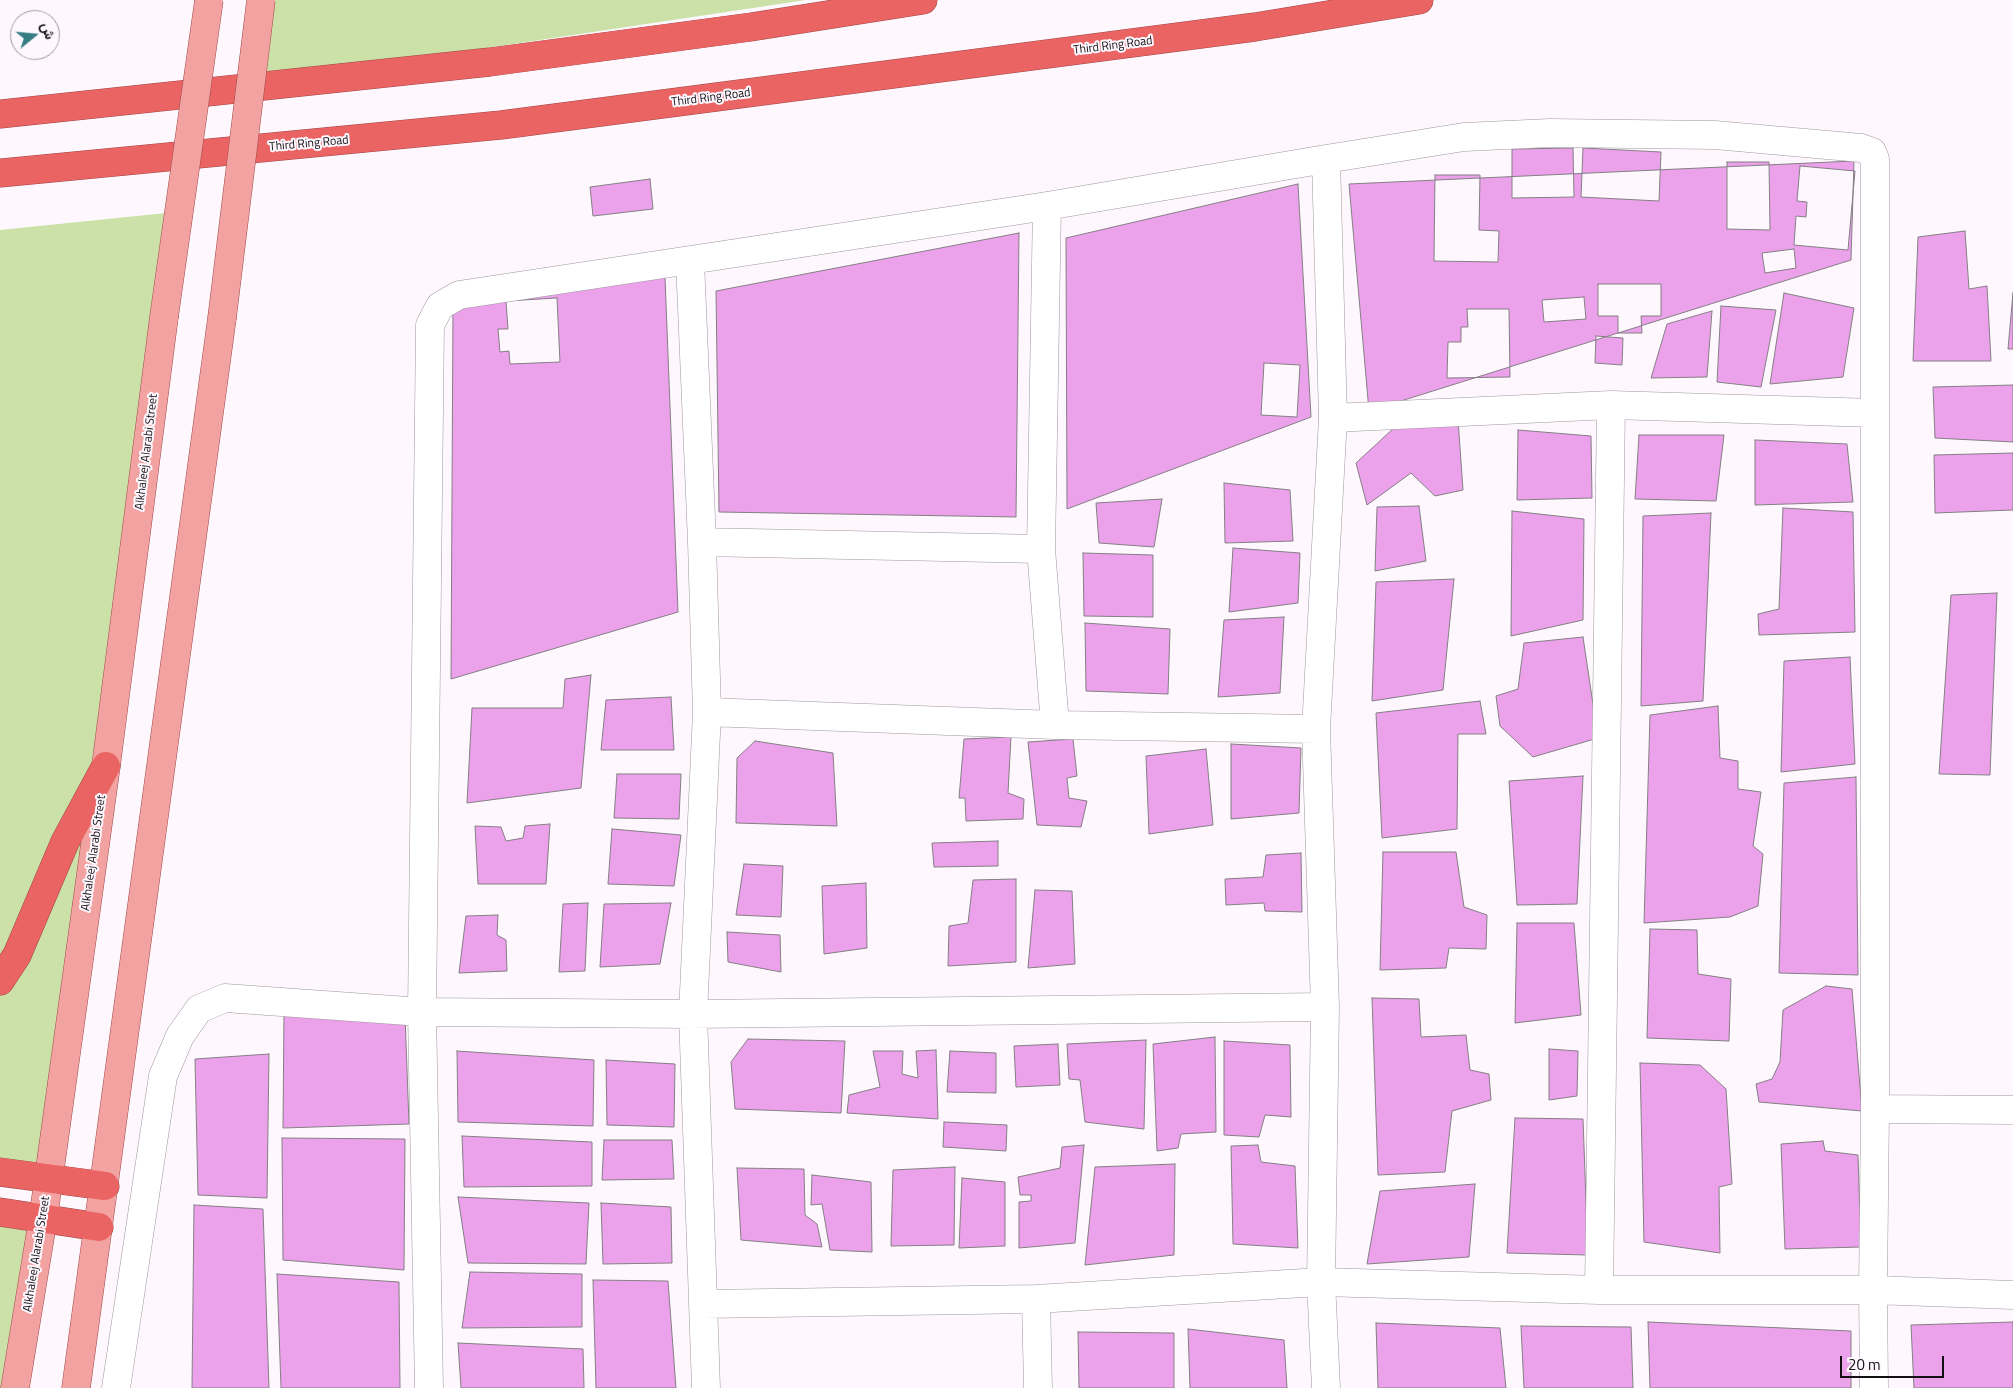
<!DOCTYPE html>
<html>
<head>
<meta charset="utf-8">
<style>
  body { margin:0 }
  #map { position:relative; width:2013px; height:1388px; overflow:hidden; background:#fef8fe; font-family:"Titillium Web",Vazirmatn,sans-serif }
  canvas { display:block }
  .north { position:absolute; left:10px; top:10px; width:50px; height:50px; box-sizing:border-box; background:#fef8fe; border:1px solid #a09ba0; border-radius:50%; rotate:73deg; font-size:14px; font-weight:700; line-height:20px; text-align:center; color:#121012 }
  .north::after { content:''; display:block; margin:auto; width:18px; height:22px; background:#357d83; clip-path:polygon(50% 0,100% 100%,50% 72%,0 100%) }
  .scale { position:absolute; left:1840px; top:1356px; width:104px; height:22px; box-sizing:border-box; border:2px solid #121012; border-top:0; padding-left:6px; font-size:15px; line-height:18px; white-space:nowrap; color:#121012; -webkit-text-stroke:4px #fef8fe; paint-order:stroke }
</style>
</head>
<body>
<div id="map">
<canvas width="2013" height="1388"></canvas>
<div class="north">ش</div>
<div class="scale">20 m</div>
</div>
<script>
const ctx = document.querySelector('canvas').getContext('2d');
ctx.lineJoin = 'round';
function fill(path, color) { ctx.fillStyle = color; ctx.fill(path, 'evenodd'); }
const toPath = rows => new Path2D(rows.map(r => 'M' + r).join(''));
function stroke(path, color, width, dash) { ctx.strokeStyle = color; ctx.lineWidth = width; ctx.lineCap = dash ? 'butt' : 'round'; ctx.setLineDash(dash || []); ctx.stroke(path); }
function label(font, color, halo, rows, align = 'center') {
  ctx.font = font + ' "Titillium Web",sans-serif'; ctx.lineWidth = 4; ctx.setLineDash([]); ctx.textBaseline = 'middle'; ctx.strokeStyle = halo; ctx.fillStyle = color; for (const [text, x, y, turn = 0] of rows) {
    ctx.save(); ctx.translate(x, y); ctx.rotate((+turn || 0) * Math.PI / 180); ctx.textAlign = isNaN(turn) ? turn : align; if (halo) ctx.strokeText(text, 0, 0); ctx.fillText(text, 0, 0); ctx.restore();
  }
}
fill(toPath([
  [265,0,806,0,254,83],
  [176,212,101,763,0,971,0,230],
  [105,768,48,1177,0,1171,0,985],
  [0,1217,38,1222,12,1388,0,1388]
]), '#cbe1a8');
const building = toPath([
  [1573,148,1574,197,1512,198,1512,149,1573,148],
  [1583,148,1661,152,1659,201,1581,197,1583,148],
  [1854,161,1851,260,1369,411,1349,184,1854,161],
  [1727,162,1769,162,1770,230,1727,229,1727,162],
  [1800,166,1855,171,1848,250,1794,245,1796,216,1806,217,1807,202,1797,201,1800,166],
  [1435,175,1480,175,1479,230,1499,231,1498,262,1434,261,1435,175],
  [650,179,653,209,593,216,590,187,650,179],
  [1298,184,1311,417,1067,509,1066,238,1298,184],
  [1965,231,1969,289,1987,286,1991,361,1913,361,1918,237,1965,231],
  [1019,233,1016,517,719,512,716,291,1019,233],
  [1794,249,1796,268,1765,273,1762,253,1794,249],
  [665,277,678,612,451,679,453,306,665,277],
  [1598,284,1661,284,1661,316,1641,316,1642,333,1618,333,1618,316,1598,316,1598,284],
  [1784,293,1854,308,1843,377,1770,384,1784,293],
  [2013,293,2013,349,2008,349,2013,293],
  [1584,297,1586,319,1544,322,1542,300,1584,297],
  [557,298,560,362,510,364,509,351,500,352,498,329,508,329,506,301,557,298],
  [1721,306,1776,310,1761,387,1717,382,1721,306],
  [1467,309,1509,309,1510,377,1447,378,1448,342,1461,342,1461,327,1468,327,1467,309],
  [1712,311,1707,377,1651,378,1667,324,1712,311],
  [1596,336,1623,338,1622,365,1595,363,1596,336],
  [1264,363,1300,365,1297,417,1261,415,1264,363],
  [2013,385,2013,442,1935,438,1933,387,2013,385],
  [1458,419,1463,490,1435,496,1411,473,1367,505,1356,463,1396,426,1458,419],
  [1518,430,1591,436,1592,498,1517,500,1518,430],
  [1639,435,1724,435,1716,501,1635,499,1639,435],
  [1755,440,1847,444,1853,502,1755,505,1755,440],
  [2013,453,2013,510,1935,513,1934,455,2013,453],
  [1224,483,1290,490,1293,541,1225,543,1224,483],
  [1162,499,1154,547,1099,543,1096,503,1162,499],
  [1419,506,1426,561,1375,571,1377,507,1419,506],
  [1783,508,1853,512,1855,632,1759,635,1758,614,1779,609,1783,508],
  [1512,511,1584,519,1583,620,1511,636,1512,511],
  [1711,513,1703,701,1641,706,1643,516,1711,513],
  [1233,548,1300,553,1298,603,1229,612,1233,548],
  [1083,553,1153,555,1153,617,1084,616,1083,553],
  [1454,579,1443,690,1372,701,1376,582,1454,579],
  [1997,593,1990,775,1939,774,1951,595,1997,593],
  [1284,617,1280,693,1218,697,1224,620,1284,617],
  [1085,623,1170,629,1168,694,1086,691,1085,623],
  [1583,637,1598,738,1533,757,1500,726,1496,696,1518,689,1524,643,1583,637],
  [1850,657,1855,764,1781,772,1784,661,1850,657],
  [591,675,581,788,467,803,472,708,563,708,565,679,591,675],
  [671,697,674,750,601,750,606,700,671,697],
  [1480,701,1486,734,1458,734,1457,829,1382,838,1376,713,1480,701],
  [1718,706,1720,758,1738,761,1738,789,1761,792,1753,846,1763,854,1758,906,1730,917,1644,923,1650,715,1718,706],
  [1011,737,1008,793,1024,799,1023,819,966,821,965,798,959,798,964,739,1011,737],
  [1073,739,1077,776,1067,778,1069,798,1087,801,1081,827,1037,825,1028,742,1073,739],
  [755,741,833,753,837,826,736,823,737,758,755,741],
  [1231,744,1301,748,1299,813,1231,819,1231,744],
  [1206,749,1213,825,1149,834,1146,756,1206,749],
  [617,774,681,774,679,819,614,818,617,774],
  [1583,776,1577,904,1517,905,1509,781,1583,776],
  [1856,777,1858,975,1779,973,1784,783,1856,777],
  [550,824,546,884,478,884,475,826,501,827,506,841,523,838,525,826,550,824],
  [612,829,681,835,674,886,608,884,612,829],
  [998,841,998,866,934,867,932,843,998,841],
  [1383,852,1456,852,1464,907,1487,915,1486,949,1449,948,1446,968,1380,970,1383,852],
  [1301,853,1302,912,1265,911,1264,903,1226,905,1225,879,1263,877,1266,855,1301,853],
  [744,864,783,866,781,917,736,915,744,864],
  [1016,879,1016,962,948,966,949,926,968,923,973,880,1016,879],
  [866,883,867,948,824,954,822,886,866,883],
  [1035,890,1072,891,1075,964,1028,968,1035,890],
  [588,903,585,971,559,972,563,904,588,903],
  [671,903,660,964,600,967,604,904,671,903],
  [498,915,497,935,506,940,507,971,459,973,466,916,498,915],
  [1517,923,1574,923,1581,1015,1515,1023,1517,923],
  [1650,929,1697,930,1698,974,1731,979,1729,1041,1647,1038,1650,929],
  [727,932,780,935,781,972,728,962,727,932],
  [1826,986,1852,989,1862,1111,1759,1102,1756,1084,1772,1079,1780,1062,1783,1010,1826,986],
  [1372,998,1419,999,1421,1037,1466,1035,1470,1070,1489,1074,1491,1100,1452,1111,1445,1172,1378,1175,1372,998],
  [284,1011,405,1015,409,1124,283,1128,284,1011],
  [1215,1037,1216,1132,1181,1134,1178,1148,1157,1151,1153,1044,1215,1037],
  [748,1039,845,1041,841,1113,735,1109,731,1062,748,1039],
  [1146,1040,1144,1129,1085,1122,1080,1080,1069,1079,1067,1044,1146,1040],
  [1224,1041,1290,1045,1291,1117,1265,1115,1259,1137,1224,1135,1224,1041],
  [1058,1044,1060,1085,1016,1087,1014,1046,1058,1044],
  [1549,1049,1578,1051,1577,1096,1549,1100,1549,1049],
  [936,1050,938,1119,847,1113,849,1095,880,1087,873,1051,903,1051,902,1074,918,1078,916,1051,936,1050],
  [457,1051,594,1060,593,1126,458,1122,457,1051],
  [950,1051,996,1053,996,1093,947,1092,950,1051],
  [269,1054,267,1198,198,1195,195,1059,269,1054],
  [606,1060,675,1064,674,1127,607,1125,606,1060],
  [1640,1063,1700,1065,1726,1089,1732,1184,1719,1187,1720,1253,1644,1242,1640,1063],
  [1515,1118,1583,1119,1588,1255,1507,1253,1515,1118],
  [944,1122,1007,1125,1006,1151,943,1147,944,1122],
  [462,1136,592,1142,592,1186,464,1187,462,1136],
  [282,1138,405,1139,404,1270,283,1260,282,1138],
  [604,1140,672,1140,674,1179,602,1180,604,1140],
  [1823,1141,1825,1151,1858,1155,1861,1247,1785,1249,1781,1144,1823,1141],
  [1084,1145,1075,1243,1019,1248,1019,1202,1031,1201,1031,1195,1020,1195,1018,1177,1060,1168,1062,1147,1084,1145],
  [1258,1145,1261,1162,1295,1166,1298,1248,1233,1244,1231,1146,1258,1145],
  [1175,1164,1174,1255,1085,1265,1095,1167,1175,1164],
  [955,1167,954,1245,891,1246,893,1170,955,1167],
  [737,1168,804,1169,805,1215,817,1224,822,1247,741,1240,737,1168],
  [812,1175,871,1182,872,1252,830,1250,822,1204,811,1205,812,1175],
  [962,1178,1005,1182,1005,1246,959,1248,962,1178],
  [1475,1184,1469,1257,1367,1264,1380,1191,1475,1184],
  [458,1197,589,1203,586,1264,468,1263,458,1197],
  [601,1203,671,1207,672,1263,603,1264,601,1203],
  [194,1205,263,1209,269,1388,192,1388,194,1205],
  [470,1272,582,1274,582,1327,462,1328,470,1272],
  [277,1274,399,1282,400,1388,281,1388,277,1274],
  [593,1280,668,1281,676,1388,596,1388,593,1280],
  [1648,1322,1851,1331,1851,1388,1650,1388,1648,1322],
  [2013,1322,2013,1388,1914,1388,1911,1325,2013,1322],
  [1376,1323,1500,1328,1506,1388,1378,1388,1376,1323],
  [1521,1326,1631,1327,1633,1388,1524,1388,1521,1326],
  [1188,1329,1284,1340,1287,1388,1190,1388,1188,1329],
  [1078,1332,1174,1333,1174,1388,1079,1388,1078,1332],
  [458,1343,583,1349,584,1388,461,1388,458,1343]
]);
fill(building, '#eca1eb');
stroke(building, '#847f84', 1);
const minor = toPath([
  [1326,159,1464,137,1550,133,1715,135,1861,148,1872,152,1875,159,1875,1109],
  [690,261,702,542,707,712,693,1014,706,1388],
  [1333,418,1611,405,1875,413],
  [702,542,1041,549,1047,206],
  [1041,549,1055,725],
  [707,712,1055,725,1316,729],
  [1599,1290,1611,405],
  [1036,1299,1038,1388],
  [704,1304,1036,1299,1321,1282,1599,1290,1873,1290,2013,1295],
  [116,1388,163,1076,180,1036,199,1009,225,998,422,1012,693,1014,1325,1007],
  [429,1388,422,1012,430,325,440,306,459,295,1047,206,1326,159,1333,418,1316,729,1325,1007,1321,1282,1326,1388],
  [1874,1388,1873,1290,1875,1109,2013,1110]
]);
const major = toPath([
  [15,1388,43,1219,106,766,164,317],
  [76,1388,222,318]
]);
const highway = toPath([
  [0,114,490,62,751,27,923,0],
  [0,173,501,125,1255,27,1419,0],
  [0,981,17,955,65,842,106,766],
  [0,1172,105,1186],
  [0,1212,99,1227]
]);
stroke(minor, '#9e989e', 29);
stroke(major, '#9f4747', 29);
stroke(highway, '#9f4747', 29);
stroke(minor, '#fff', 28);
stroke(major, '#f3a2a2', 28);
stroke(highway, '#eb6464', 28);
const majorBridge = toPath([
  [164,317,209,0],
  [222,318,261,0]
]);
stroke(majorBridge, '#9f4747', 29, []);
stroke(majorBridge, '#f3a2a2', 28);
label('12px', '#121012', '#fef8fe', [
  ["Third Ring Road",1113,46,-7],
  ["Third Ring Road",711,98,-7],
  ["Third Ring Road",309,144,-5],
  ["Alkhaleej Alarabi Street",147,452,-83],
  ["Alkhaleej Alarabi Street",94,853,-82],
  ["Alkhaleej Alarabi Street",37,1254,-81]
]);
</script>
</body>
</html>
